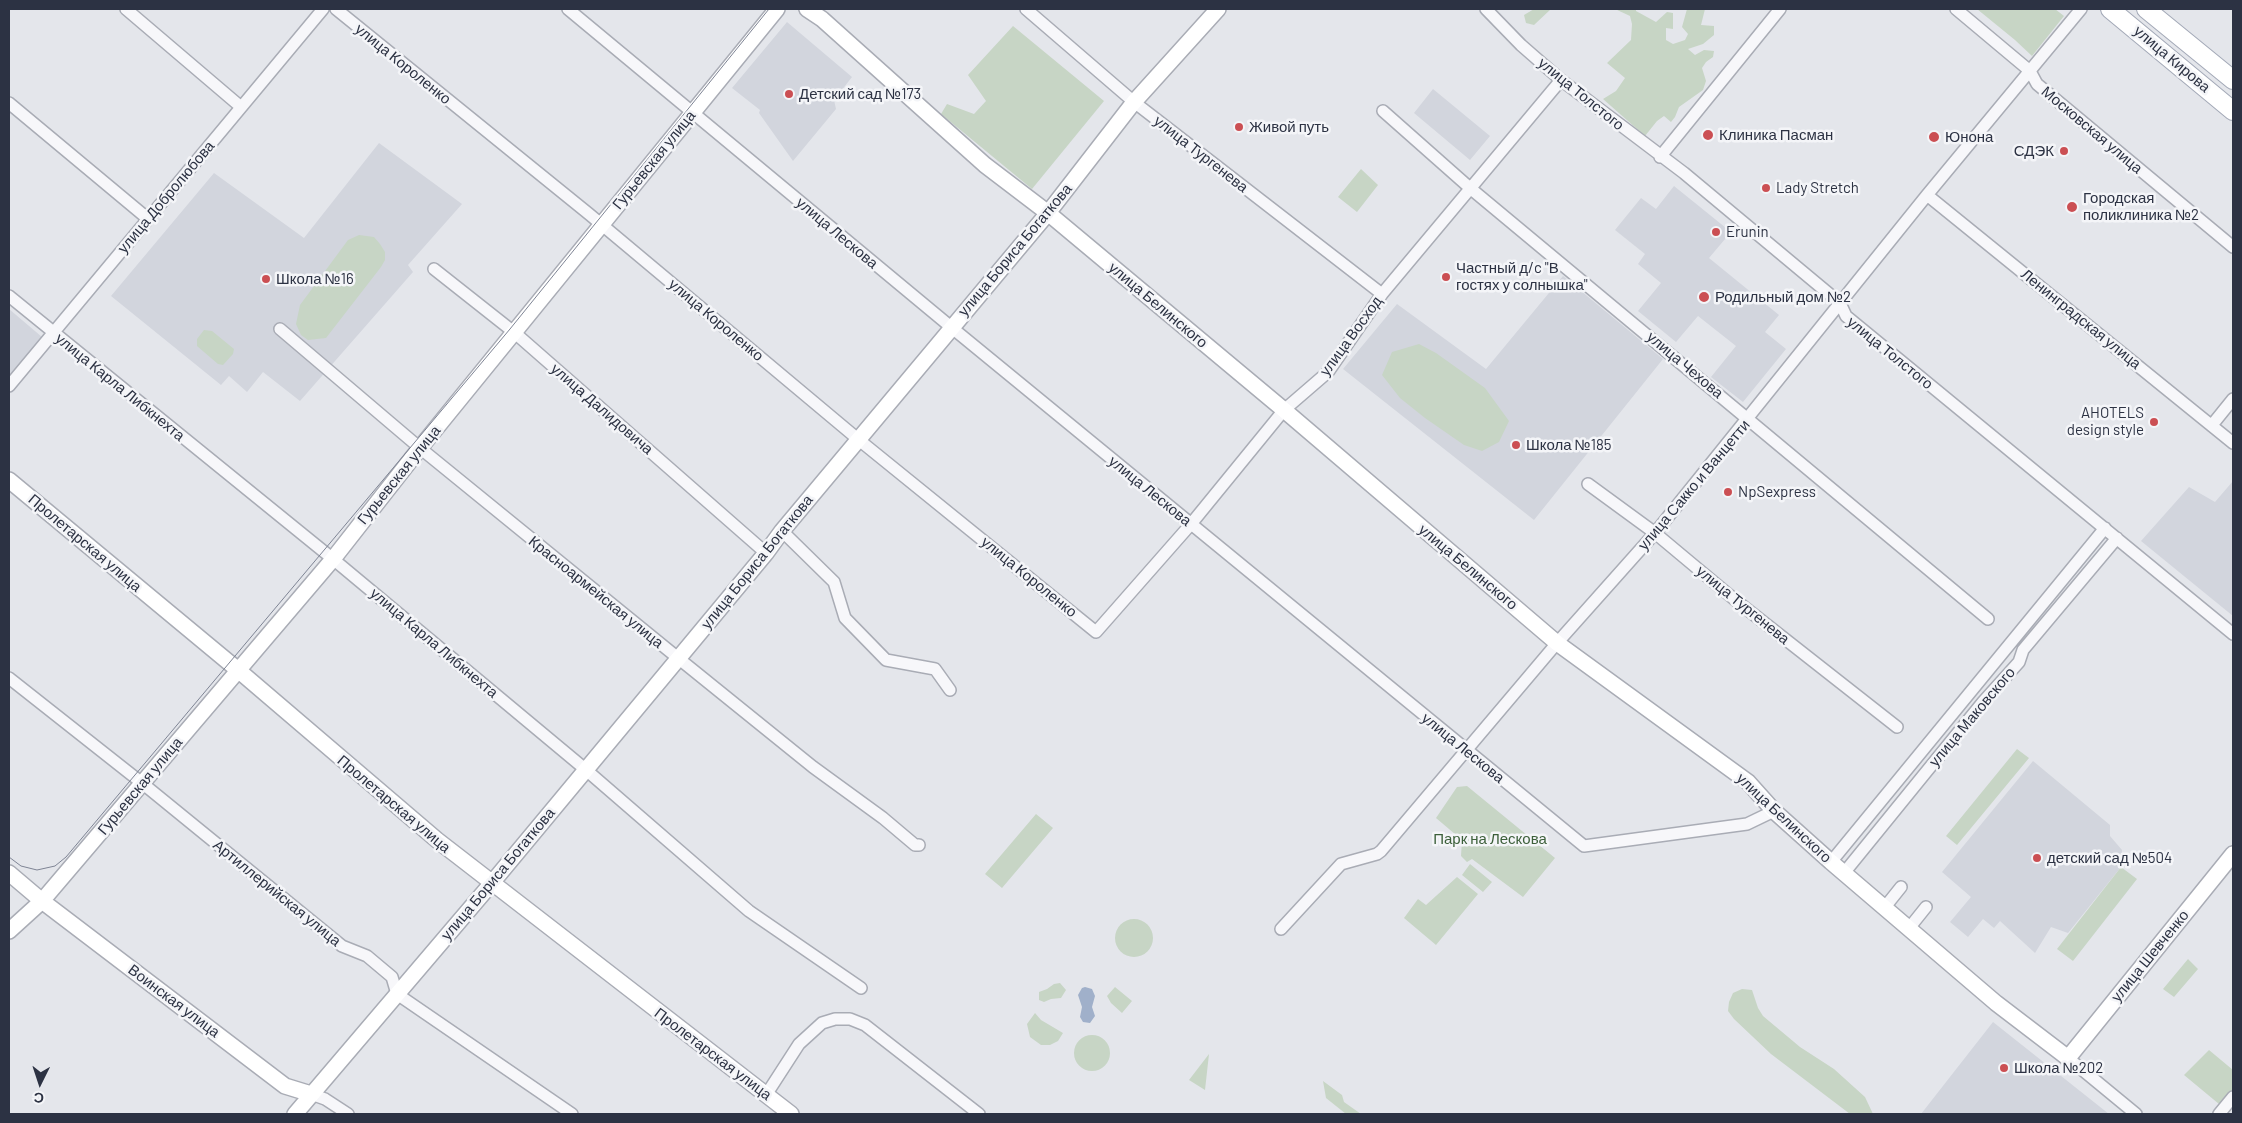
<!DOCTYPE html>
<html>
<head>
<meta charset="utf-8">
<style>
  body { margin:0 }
  #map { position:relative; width:2242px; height:1123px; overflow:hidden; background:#e4e6eb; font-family:Barlow,sans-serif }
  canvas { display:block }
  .frame { position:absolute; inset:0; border:10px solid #2c3243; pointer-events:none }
  .north { position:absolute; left:15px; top:1058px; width:50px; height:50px; -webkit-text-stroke:4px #f4f5f8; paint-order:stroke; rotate:184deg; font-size:14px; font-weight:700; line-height:20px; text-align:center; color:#2c3243 }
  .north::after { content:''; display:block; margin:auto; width:18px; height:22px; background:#2c3243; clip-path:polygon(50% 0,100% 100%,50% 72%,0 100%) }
</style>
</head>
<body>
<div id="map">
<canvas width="2242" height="1123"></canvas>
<div class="frame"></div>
<div class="north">С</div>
</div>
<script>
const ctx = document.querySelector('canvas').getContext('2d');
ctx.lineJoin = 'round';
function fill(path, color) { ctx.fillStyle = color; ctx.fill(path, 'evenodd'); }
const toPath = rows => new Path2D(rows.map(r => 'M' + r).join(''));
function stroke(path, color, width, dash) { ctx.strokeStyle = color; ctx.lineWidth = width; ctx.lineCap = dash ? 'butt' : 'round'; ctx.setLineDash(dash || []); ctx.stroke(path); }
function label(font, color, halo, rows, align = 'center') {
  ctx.font = font + ' Barlow,sans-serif'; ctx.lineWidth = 5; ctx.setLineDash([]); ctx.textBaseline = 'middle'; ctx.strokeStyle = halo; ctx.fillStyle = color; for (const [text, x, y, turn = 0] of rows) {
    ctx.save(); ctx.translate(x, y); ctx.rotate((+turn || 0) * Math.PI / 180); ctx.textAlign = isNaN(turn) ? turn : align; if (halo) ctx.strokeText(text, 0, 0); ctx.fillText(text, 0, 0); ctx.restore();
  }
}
fill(toPath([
  [787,22,852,77,834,100,836,109,793,161,759,113,760,110,732,88],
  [1433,89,1490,136,1470,160,1414,113],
  [379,143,462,204,408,265,413,272,300,401,263,372,247,392,229,376,221,385,111,296,214,173,304,238],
  [1674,186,1731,232,1709,258,1779,315,1765,332,1786,349,1743,402,1711,377,1736,346,1698,316,1676,342,1638,311,1661,283,1638,264,1645,254,1615,230,1641,198,1656,209],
  [1563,276,1663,359,1534,520,1343,369,1397,304,1486,369],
  [9,309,42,337,9,378],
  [2233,481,2233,616,2141,541,2189,487,2215,502],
  [2033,761,2110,825,2110,836,2122,850,2121,867,2068,933,2051,927,2035,953,2000,921,1994,928,1983,919,1968,937,1950,922,1971,897,1942,872],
  [1993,1022,2109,1114,1921,1114]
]), '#d2d5dd');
fill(toPath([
  [1534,9,1551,9,1534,25,1526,23,1524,15],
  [1615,9,1636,9,1636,11,1656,22,1667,12,1673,13,1673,29,1666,28,1666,40,1673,44,1685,40,1688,34,1682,27,1687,9,1705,9,1701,25,1714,26,1714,35,1703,44,1688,49,1695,55,1704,50,1714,51,1713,57,1706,62,1702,68,1706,81,1703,90,1679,107,1675,117,1671,122,1664,116,1657,121,1645,136,1603,99,1616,91,1625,78,1607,63,1631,40,1632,24,1630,16],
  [1977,9,2055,9,2064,16,2032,56,2015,40],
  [1013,26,1104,101,1032,189,941,114,947,104,974,114,986,101,968,75],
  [1361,169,1378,185,1357,212,1338,197],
  [359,235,374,237,380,244,385,252,385,260,381,267,326,338,308,340,301,335,296,324,300,305,348,240],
  [204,330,212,331,234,349,233,354,223,365,218,364,197,346,197,339],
  [1419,344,1436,353,1485,388,1509,421,1499,442,1482,451,1464,445,1425,418,1400,398,1382,375,1392,352],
  [2017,749,2029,758,1957,845,1946,836],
  [1467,786,1555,858,1523,897,1472,859,1467,862,1461,856,1462,840,1436,818,1457,787],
  [1036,814,1053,828,1002,888,985,874],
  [1470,864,1492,882,1483,892,1462,875],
  [2121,867,2137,879,2073,961,2057,949],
  [1457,877,1478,894,1436,945,1404,918,1418,899,1426,905],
  '1115 938a19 19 0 1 1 38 0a19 19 0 1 1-38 0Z',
  [2188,959,2198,969,2174,997,2163,989],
  [1060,983,1066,990,1061,998,1051,999,1044,1002,1039,1000,1039,992,1047,989,1054,984],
  [1115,987,1132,1001,1122,1013,1111,1003,1107,996],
  [1742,989,1752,990,1758,1008,1763,1016,1800,1047,1834,1069,1865,1097,1873,1114,1850,1114,1771,1054,1734,1019,1728,1011,1729,1002,1733,993],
  [1035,1013,1041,1020,1063,1033,1058,1041,1050,1045,1041,1045,1030,1037,1027,1024],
  '1074 1053a18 18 0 1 1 36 0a18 18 0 1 1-36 0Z',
  [2209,1050,2233,1070,2233,1089,2219,1104,2184,1075],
  [1209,1054,1205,1090,1189,1080],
  [1323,1081,1342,1095,1344,1102,1361,1114,1346,1114,1326,1098]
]), '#c7d5c5');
fill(toPath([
  [1085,987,1092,989,1095,996,1092,1007,1095,1016,1090,1023,1083,1022,1080,1017,1082,1007,1078,995,1082,988]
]), '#a0b0ca');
const street = toPath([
  [126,9,241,107],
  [336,9,589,214,859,440,1096,632,1191,524,1284,410,1328,372,1382,294,1561,80],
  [568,9,951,327,1584,846,1747,824,1774,811],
  [1026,9,1134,102,1382,294],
  [1486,9,1521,45,1561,80,1684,173,1840,303,1846,316,2233,634],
  [1956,9,2030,71,2037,84,2233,247],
  [9,103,147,218],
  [1383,111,1470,188,1988,619],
  [1660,157,1780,9],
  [1927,195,2233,443],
  [434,269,515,333,766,553],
  [9,296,333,559,585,769,749,911,861,988],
  [280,329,420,448,678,658,813,767,883,818,915,845,919,845],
  [9,386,323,9],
  [2212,425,2233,399],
  [1588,484,1655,533,1734,599,1897,727],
  [782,531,834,582,845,618,886,660,935,669,950,690],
  [9,678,142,783,342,946,367,956,392,977,397,994,572,1114],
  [1831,862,2105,528],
  [1844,873,1983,702,2019,662,2023,650,2117,538],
  [1885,907,1901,887],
  [1910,927,1926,907],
  [1281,929,1341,864,1377,854,1381,851,1557,643,1655,533,1927,195,2081,9],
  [2068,1058,2136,1114],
  [311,1094,325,1099,348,1114],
  [766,1095,799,1044,822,1023,835,1019,850,1019,865,1025,979,1114],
  [2219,1114,2233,1097]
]);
const secondary = toPath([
  [807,9,822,19,985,165,1048,213,1284,410,1557,643,1748,782,1774,811,1831,862,1996,1003,2068,1058,2233,854],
  [9,480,238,670,437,840,791,1114],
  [9,873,42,901,285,1086,311,1094],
  [9,931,42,901,333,559,420,448,777,9],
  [295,1114,491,884,766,553,782,531,1048,213,1134,102,1218,9]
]);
const primary = toPath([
  [2110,9,2233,111],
  [2146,9,2233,80]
]);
stroke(street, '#a9acb5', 14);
stroke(secondary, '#a9acb5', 18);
stroke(primary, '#a3a9b7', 20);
stroke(street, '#f7f7fa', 11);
stroke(secondary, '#fff', 15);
stroke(primary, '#fff', 18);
stroke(toPath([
  [9,857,21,866,37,870,55,866,66,857,510,329,769,9]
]), '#7e8494', 1);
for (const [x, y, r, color] of [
  [789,94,5,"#cb4f53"],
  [1239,127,5,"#cb4f53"],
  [1708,135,6,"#cb4f53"],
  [1934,137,6,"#cb4f53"],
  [2064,151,5,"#cb4f53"],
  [1766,188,5,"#cb4f53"],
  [2072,207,6,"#cb4f53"],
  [1716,232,5,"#cb4f53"],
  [1446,277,5,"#cb4f53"],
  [266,279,5,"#cb4f53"],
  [1704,297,6,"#cb4f53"],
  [2154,422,5,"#cb4f53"],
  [1516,445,5,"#cb4f53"],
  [1728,492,5,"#cb4f53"],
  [2037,858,5,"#cb4f53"],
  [2004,1068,5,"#cb4f53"]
]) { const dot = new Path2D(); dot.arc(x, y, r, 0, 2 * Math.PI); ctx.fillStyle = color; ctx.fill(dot); stroke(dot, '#f4f5f8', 2); }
label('15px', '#2c3243', '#f4f5f8', [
  ["улица Кирова",2172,59,40],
  ["улица Короленко",403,64,39],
  ["улица Толстого",1581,94,39],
  ["Московская улица",2092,130,40],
  ["улица Тургенева",1201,154,38],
  ["Гурьевская улица",654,160,-51],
  ["улица Добролюбова",166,197,-50],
  ["улица Лескова",837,233,40],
  ["улица Бориса Богаткова",1015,250,-50],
  ["улица Белинского",1158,305,40],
  ["Ленинградская улица",2081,319,39],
  ["улица Короленко",716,320,40],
  ["улица Восход",1351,336,-54],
  ["улица Толстого",1890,353,39],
  ["улица Чехова",1685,365,40],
  ["улица Карла Либкнехта",120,387,39],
  ["улица Далидовича",602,409,41],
  ["Гурьевская улица",399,475,-51],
  ["улица Сакко и Ванцетти",1694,485,-50],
  ["улица Лескова",1150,491,39],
  ["Пролетарская улица",85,543,40],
  ["улица Бориса Богаткова",757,562,-51],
  ["улица Белинского",1468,567,40],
  ["улица Короленко",1029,577,39],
  ["Красноармейская улица",596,592,39],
  ["улица Тургенева",1743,605,39],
  ["улица Карла Либкнехта",434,643,40],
  ["улица Маковского",1972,717,-50],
  ["улица Лескова",1463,748,39],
  ["Гурьевская улица",140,786,-50],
  ["Пролетарская улица",394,804,40],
  ["улица Белинского",1784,818,43],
  ["улица Бориса Богаткова",498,874,-50],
  ["Артиллерийская улица",277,893,39],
  ["улица Шевченко",2150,956,-51],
  ["Воинская улица",174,1001,37],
  ["Пролетарская улица",713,1054,37]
]);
label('15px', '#2c3243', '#f4f5f8', [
  ["Детский сад №173",799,94],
  ["Живой путь",1249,127],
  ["Клиника Пасман",1719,135],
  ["Юнона",1945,137],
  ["СДЭК",2054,151,"right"],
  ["Lady Stretch",1776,188],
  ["Городская",2083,198],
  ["поликлиника №2",2083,215],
  ["Erunin",1726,232],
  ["Частный д/c \"В",1456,268],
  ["гостях у солнышка\"",1456,285],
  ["Школа №16",276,279],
  ["Родильный дом №2",1715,297],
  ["AHOTELS",2144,413,"right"],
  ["design style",2144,430,"right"],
  ["Школа №185",1526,445],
  ["NpSexpress",1738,492],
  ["детский сад №504",2047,858],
  ["Школа №202",2014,1068]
], 'left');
label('15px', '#3c5f3a', '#f4f5f8', [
  ["Парк на Лескова",1490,839]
]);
</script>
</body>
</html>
